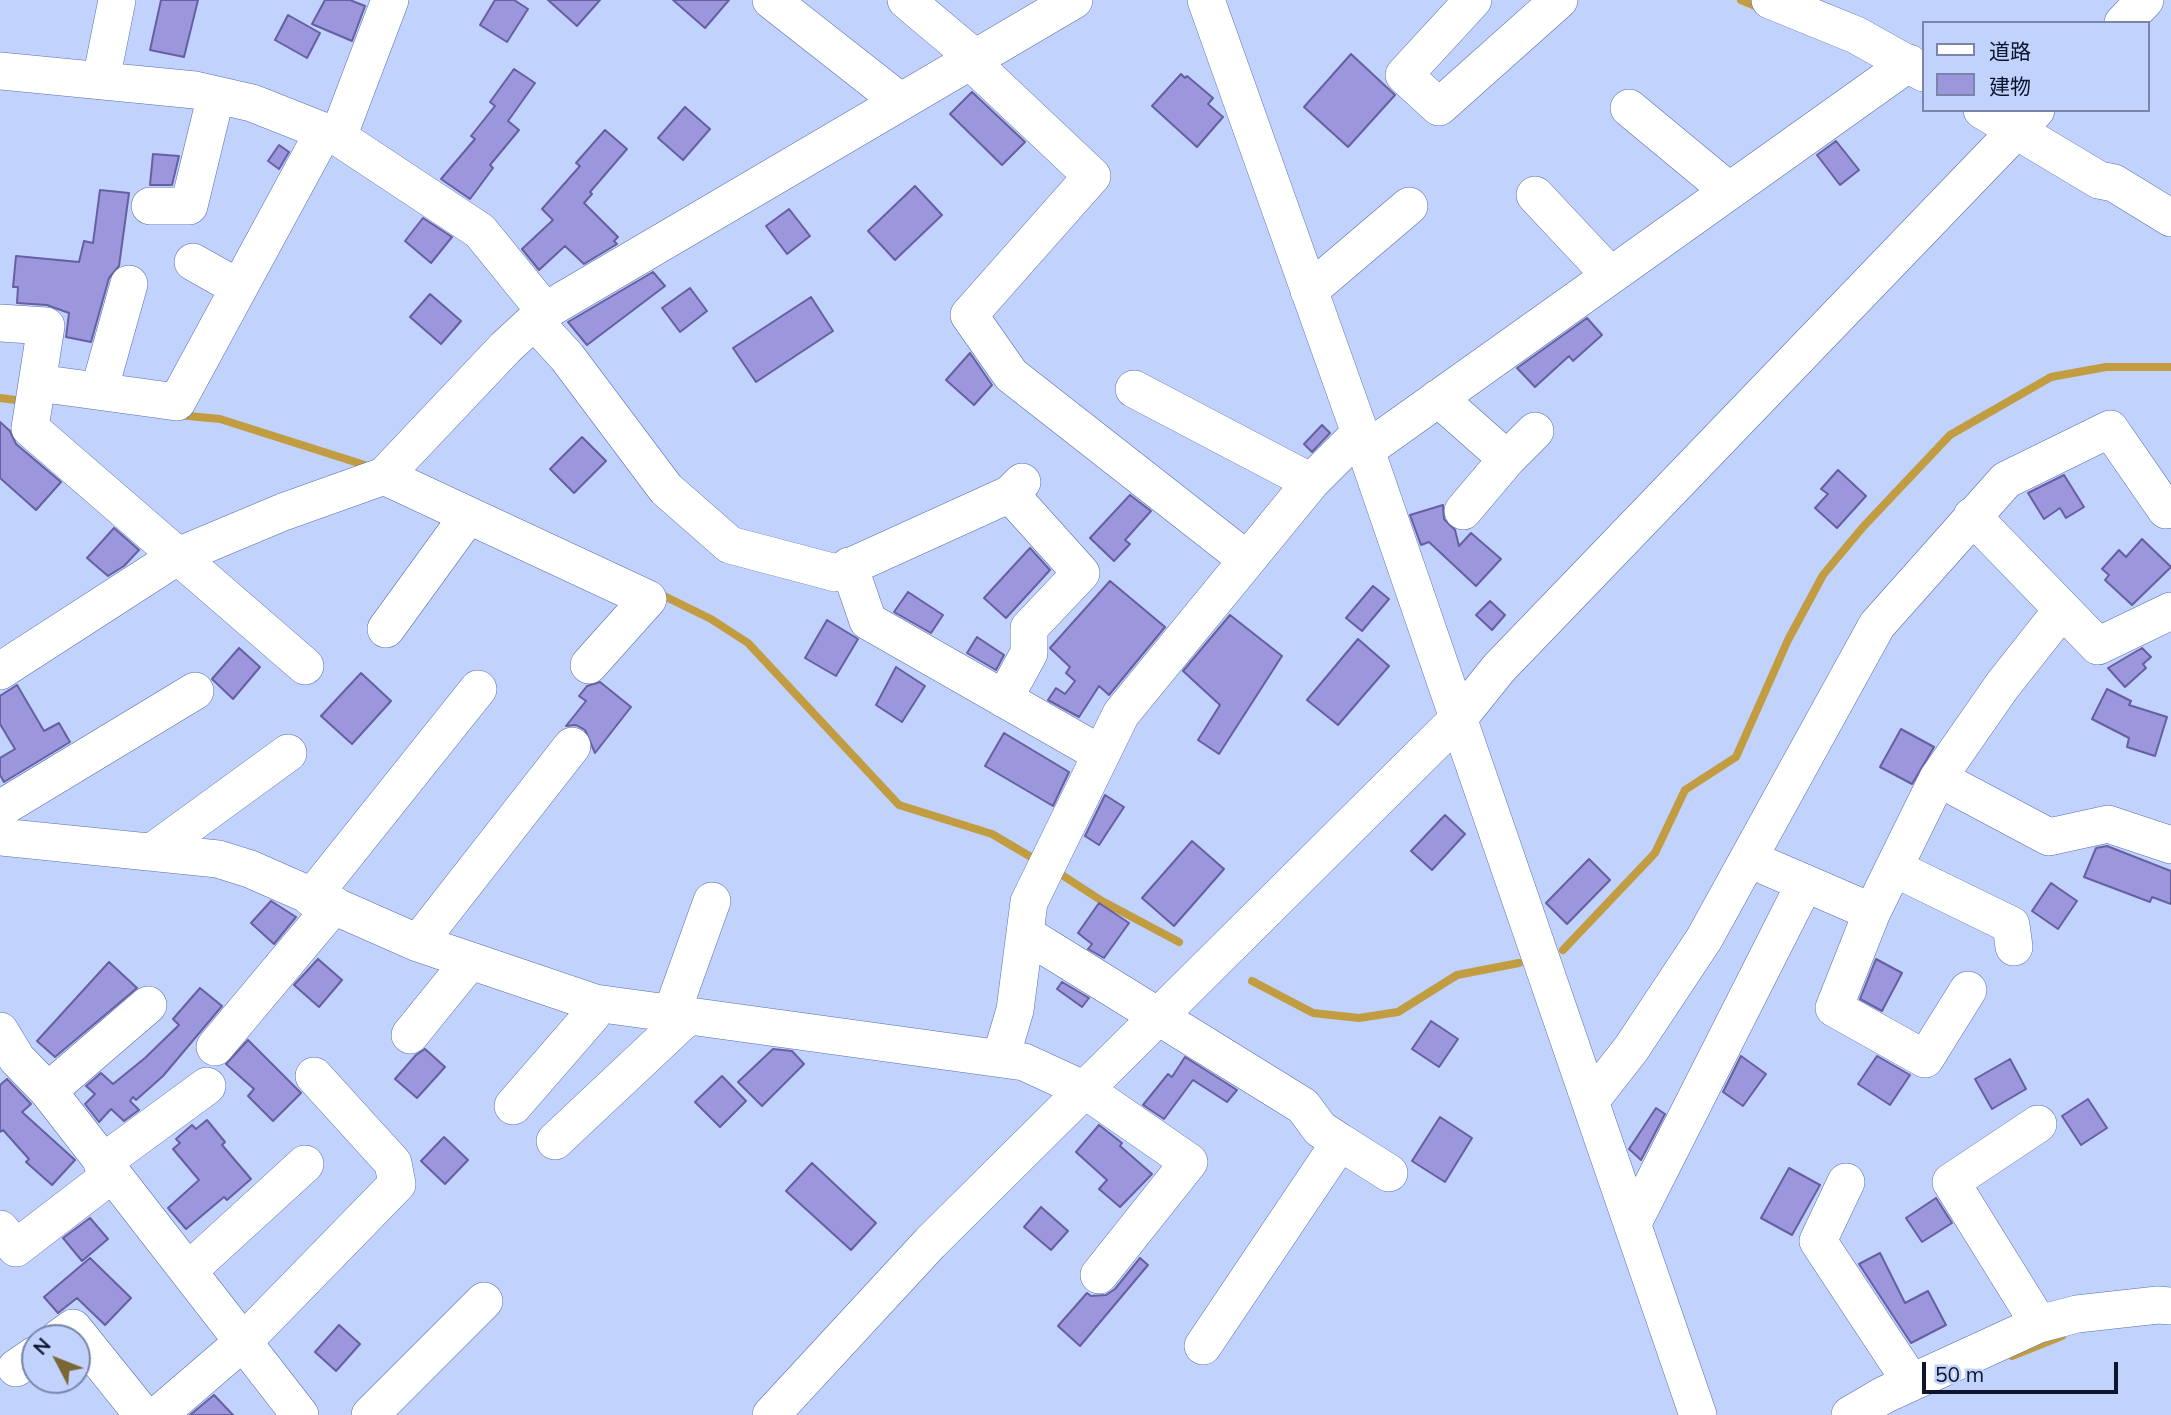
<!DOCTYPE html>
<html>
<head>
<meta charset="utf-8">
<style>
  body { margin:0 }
  #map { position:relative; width:2171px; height:1415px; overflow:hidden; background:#c1d2fc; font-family:Mulish,"Noto Sans JP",sans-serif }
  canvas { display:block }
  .legend { position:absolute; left:1922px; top:21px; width:228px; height:91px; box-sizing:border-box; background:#c1d2fc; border:2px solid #7986a9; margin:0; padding:9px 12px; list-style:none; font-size:21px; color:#0c152d }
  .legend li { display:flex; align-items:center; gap:14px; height:35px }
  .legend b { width:35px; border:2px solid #7986a9 }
  .north { position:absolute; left:21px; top:1324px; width:70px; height:70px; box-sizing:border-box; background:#c1d2fc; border:2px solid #7986a9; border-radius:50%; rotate:312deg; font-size:19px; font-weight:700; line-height:28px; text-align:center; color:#0c152d }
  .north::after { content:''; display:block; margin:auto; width:24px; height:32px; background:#7b6635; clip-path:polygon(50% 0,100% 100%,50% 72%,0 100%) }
  .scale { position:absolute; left:1922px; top:1362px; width:196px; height:32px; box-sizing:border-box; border:4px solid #0c152d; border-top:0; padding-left:9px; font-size:21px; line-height:24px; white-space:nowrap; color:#0c152d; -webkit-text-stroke:5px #c1d2fc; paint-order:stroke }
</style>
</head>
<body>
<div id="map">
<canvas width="2171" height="1415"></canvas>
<ul class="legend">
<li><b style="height:9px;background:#fff"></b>道路</li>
<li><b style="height:19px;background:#9c96dc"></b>建物</li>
</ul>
<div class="north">N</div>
<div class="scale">50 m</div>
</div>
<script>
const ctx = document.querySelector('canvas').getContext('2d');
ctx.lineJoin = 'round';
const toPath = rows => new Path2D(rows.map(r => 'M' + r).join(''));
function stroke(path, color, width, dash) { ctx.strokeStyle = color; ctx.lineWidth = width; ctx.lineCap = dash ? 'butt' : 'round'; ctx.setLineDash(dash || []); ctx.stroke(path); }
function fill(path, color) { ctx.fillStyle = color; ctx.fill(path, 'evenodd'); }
stroke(toPath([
  [1741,0,1760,8],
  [0,398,23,401],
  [178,415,220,419,371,467],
  [658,593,711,619,748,643,899,805,992,834,1031,857],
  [1062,875,1102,901,1179,942],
  [1563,950,1655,853,1685,790,1736,757,1788,640,1823,575,1863,527,1950,435,2051,377,2106,367,2171,367],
  [1252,981,1313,1013,1359,1018,1398,1012,1457,975,1519,963],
  [2012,1356,2062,1336]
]), '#c19c40', 8);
const building = toPath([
  [161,0,198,0,184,57,150,50,161,0],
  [325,0,350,0,365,6,352,41,312,24,325,0],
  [495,0,514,0,528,9,507,42,480,25,495,0],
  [548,0,600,0,577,26,548,0],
  [673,0,729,0,705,28,673,0],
  [288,15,320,33,307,58,275,40,288,15],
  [1351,54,1395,95,1348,147,1304,107,1351,54],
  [514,69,535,83,508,121,519,130,490,165,493,168,470,199,441,179,475,139,471,136,495,106,490,102,514,69],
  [1181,74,1185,78,1187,76,1213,98,1208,104,1223,117,1197,147,1152,106,1181,74],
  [972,92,1025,142,1002,165,950,114,972,92],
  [685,107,710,129,683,160,658,138,685,107],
  [605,130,627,149,590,192,592,194,584,203,618,237,614,241,617,244,584,264,565,246,539,270,522,249,553,220,542,209,580,166,576,163,605,130],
  [1836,141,1859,170,1840,185,1817,155,1836,141],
  [279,145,289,152,279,169,268,161,279,145],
  [153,154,179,156,172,185,150,185,153,154],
  [915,186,942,215,895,260,868,231,915,186],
  [100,190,129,193,119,266,109,278,91,342,66,337,69,313,47,305,17,303,18,287,13,287,16,256,79,262,84,241,93,243,100,190],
  [789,209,810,236,787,254,766,226,789,209],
  [423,218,452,237,431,263,405,241,423,218],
  [653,272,665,286,587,345,568,322,653,272],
  [690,288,707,311,680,332,662,308,690,288],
  [430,294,461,321,441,344,410,317,430,294],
  [811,297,833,331,756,382,733,348,811,297],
  [1587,318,1602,335,1573,361,1569,356,1535,387,1517,368,1587,318],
  [970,353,992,385,974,405,946,380,970,353],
  [0,422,10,431,16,444,61,482,36,510,0,478,0,422],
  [1322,425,1330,433,1312,452,1304,444,1322,425],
  [582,437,606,461,574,493,550,469,582,437],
  [1838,470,1866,496,1837,528,1815,508,1828,494,1821,489,1838,470],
  [2064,475,2084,507,2066,518,2060,508,2044,519,2028,493,2064,475],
  [1130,495,1151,511,1125,540,1130,544,1114,561,1090,538,1130,495],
  [1443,505,1444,519,1455,530,1459,546,1471,533,1501,559,1476,586,1429,542,1421,545,1410,515,1443,505],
  [114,528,139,550,124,566,108,576,87,558,114,528],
  [2142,539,2171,567,2132,605,2105,580,2109,575,2102,569,2119,550,2126,557,2142,539],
  [1030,548,1050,570,1006,618,984,598,1030,548],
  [1110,581,1165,627,1109,695,1099,686,1079,717,1048,700,1056,688,1065,694,1075,681,1066,673,1070,667,1050,648,1110,581],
  [1373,586,1389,599,1362,631,1346,618,1373,586],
  [908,592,943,615,931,633,894,612,908,592],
  [1490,601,1505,615,1492,630,1476,615,1490,601],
  [1230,615,1282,656,1219,754,1198,740,1220,705,1183,671,1230,615],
  [827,620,858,639,836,676,805,658,827,620],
  [977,637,1004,655,996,670,967,653,977,637],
  [1358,639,1389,666,1338,725,1307,700,1358,639],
  [239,648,260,667,233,699,212,679,239,648],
  [2142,648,2151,657,2143,664,2146,668,2125,687,2108,668,2142,648],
  [896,667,925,686,902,722,876,705,896,667],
  [361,673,391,701,352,744,321,716,361,673],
  [600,682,631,707,595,753,585,730,576,725,566,726,586,701,579,696,587,686,600,682],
  [17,685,44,731,59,723,70,742,4,782,0,775,0,758,15,749,0,724,0,696,17,685],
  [2107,689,2131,701,2129,705,2167,717,2155,756,2127,747,2129,738,2092,719,2107,689],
  [1901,729,1934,747,1912,784,1880,767,1901,729],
  [1004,733,1069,772,1053,806,985,766,1004,733],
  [1105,795,1124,807,1099,845,1085,836,1105,795],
  [1445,815,1465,834,1432,870,1411,851,1445,815],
  [1192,841,1224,869,1174,926,1142,898,1192,841],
  [2107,846,2171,871,2171,904,2152,897,2150,902,2084,877,2096,848,2107,846],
  [1589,859,1610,880,1567,924,1546,903,1589,859],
  [2051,883,2077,901,2058,929,2032,911,2051,883],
  [271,901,296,917,274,944,251,923,271,901],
  [1099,903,1129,923,1104,958,1088,949,1092,944,1078,933,1099,903],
  [318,959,342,980,319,1007,294,985,318,959],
  [1876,959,1902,973,1882,1011,1860,999,1876,959],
  [109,962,137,988,55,1057,37,1041,109,962],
  [1062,982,1089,998,1082,1007,1057,989,1062,982],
  [200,988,222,1006,163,1076,136,1100,133,1097,130,1101,139,1110,124,1121,111,1109,99,1122,85,1104,95,1094,86,1086,101,1073,113,1084,145,1058,179,1025,173,1019,200,988],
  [1431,1021,1458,1039,1439,1067,1412,1049,1431,1021],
  [248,1040,301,1093,273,1121,248,1096,254,1089,226,1064,248,1040],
  [425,1049,445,1067,417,1098,395,1079,416,1055,425,1049],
  [773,1049,792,1051,804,1064,762,1106,738,1082,773,1049],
  [1741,1056,1766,1074,1743,1106,1723,1092,1741,1056],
  [1877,1056,1910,1075,1890,1105,1858,1084,1877,1056],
  [1185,1057,1237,1090,1227,1102,1193,1080,1164,1119,1143,1105,1168,1074,1172,1077,1185,1057],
  [2010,1059,2026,1089,1992,1109,1975,1079,2010,1059],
  [722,1076,746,1101,720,1127,695,1102,722,1076],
  [7,1079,31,1104,22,1112,75,1160,52,1185,26,1162,29,1159,3,1130,0,1132,0,1085,7,1079],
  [2088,1099,2107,1128,2081,1145,2062,1116,2088,1099],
  [1656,1108,1665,1114,1641,1160,1629,1149,1656,1108],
  [1440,1117,1472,1138,1445,1182,1412,1161,1440,1117],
  [207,1120,225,1142,222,1145,251,1179,227,1200,224,1197,186,1229,168,1208,199,1180,173,1149,180,1143,176,1139,192,1125,196,1129,207,1120],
  [1099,1125,1122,1143,1120,1146,1152,1174,1120,1207,1099,1189,1107,1180,1076,1152,1099,1125],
  [444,1137,468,1160,445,1184,421,1161,444,1137],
  [812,1163,876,1223,851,1250,786,1191,812,1163],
  [1789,1168,1820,1185,1792,1235,1761,1218,1789,1168],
  [1936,1198,1952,1223,1922,1242,1906,1218,1936,1198],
  [1041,1207,1068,1231,1051,1250,1024,1227,1041,1207],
  [90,1218,108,1239,82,1261,63,1238,90,1218],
  [1880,1253,1905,1303,1928,1291,1946,1325,1911,1343,1859,1264,1880,1253],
  [90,1258,131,1298,105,1325,77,1298,58,1313,44,1297,90,1258],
  [1140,1258,1148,1265,1080,1346,1058,1326,1087,1293,1091,1296,1106,1295,1115,1289,1140,1258],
  [339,1325,360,1344,336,1371,315,1352,339,1325],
  [214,1395,233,1415,190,1415,214,1395]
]);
fill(building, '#9c96dc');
stroke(building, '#665fa1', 2);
const minor = toPath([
  [771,0,901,102],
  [906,0,975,58],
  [1206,0,1360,433,1698,1415],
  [1473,0,1404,75,1439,107,1559,0],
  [1770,0,1856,35,1924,73],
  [2123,23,2145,0],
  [970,61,1092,176,969,315,1011,375,1246,559],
  [0,71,195,90,252,103,338,137,480,231,545,311],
  [101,80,117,0],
  [1629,108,1728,190],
  [1982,110,2099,180,2114,183,2171,218],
  [338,137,390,0],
  [1535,195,1610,275],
  [150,206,189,206,216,95],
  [193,262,239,288],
  [1309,291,1409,206],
  [535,322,567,357,666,489,730,545,836,573,1010,494,1022,482],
  [0,323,46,326,30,428,305,666],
  [38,383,177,402,324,131],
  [1134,389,1311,482],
  [99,391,129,284],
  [1438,398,1507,459,1535,431],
  [1366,450,1909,63],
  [384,476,648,599,589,665],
  [1463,511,1507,459],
  [1972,516,2098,646,2171,611],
  [849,566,868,621,1099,753],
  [386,629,468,516],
  [0,671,178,556,283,512,384,476,505,348,545,311,1074,0],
  [1004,699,1029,653,1029,628,1081,573,1010,494],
  [1938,778,2049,837,2108,824,2171,845],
  [0,809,195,691],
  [0,837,218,859,250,869,418,943,595,1003,1024,1062,1085,1090,1189,1162,1099,1275],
  [152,852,288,753],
  [1749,859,1872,912,1938,778,2002,686,2062,610],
  [1894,868,2011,925,2014,947],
  [311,898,478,689],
  [1872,912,1834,1008,1925,1059,1968,990],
  [1025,934,1303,1106,1320,1129,1340,1142,1203,1346],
  [418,943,572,746],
  [671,1015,712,901],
  [0,1031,17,1059,48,1091,300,1415],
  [410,1035,470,961],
  [215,1047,334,905],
  [1001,1057,1015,1010,1029,902,1121,714,1311,482,1360,433],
  [48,1091,148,1005],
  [1591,1100,1631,1049,1704,939,1877,625,2006,480,2110,429,2166,510],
  [513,1106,592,1015,595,1003],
  [2038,1124,1951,1182,2039,1324],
  [555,1141,687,1017],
  [1340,1142,1389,1173],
  [102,1163,207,1086],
  [1846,1182,1818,1241,1911,1382],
  [1633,1223,1805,883],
  [0,1229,16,1248,111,1175],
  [188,1271,305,1164],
  [59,1338,73,1328,143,1415],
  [16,1368,35,1355],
  [158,1415,243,1342,397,1184,393,1163,314,1076],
  [370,1415,484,1301],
  [771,1415,930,1243,1458,719,1499,668,2036,110],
  [1850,1415,1884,1395,2039,1324,2077,1314,2158,1305,2171,1306]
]);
stroke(minor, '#566eac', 38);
stroke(minor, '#fff', 37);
</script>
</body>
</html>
